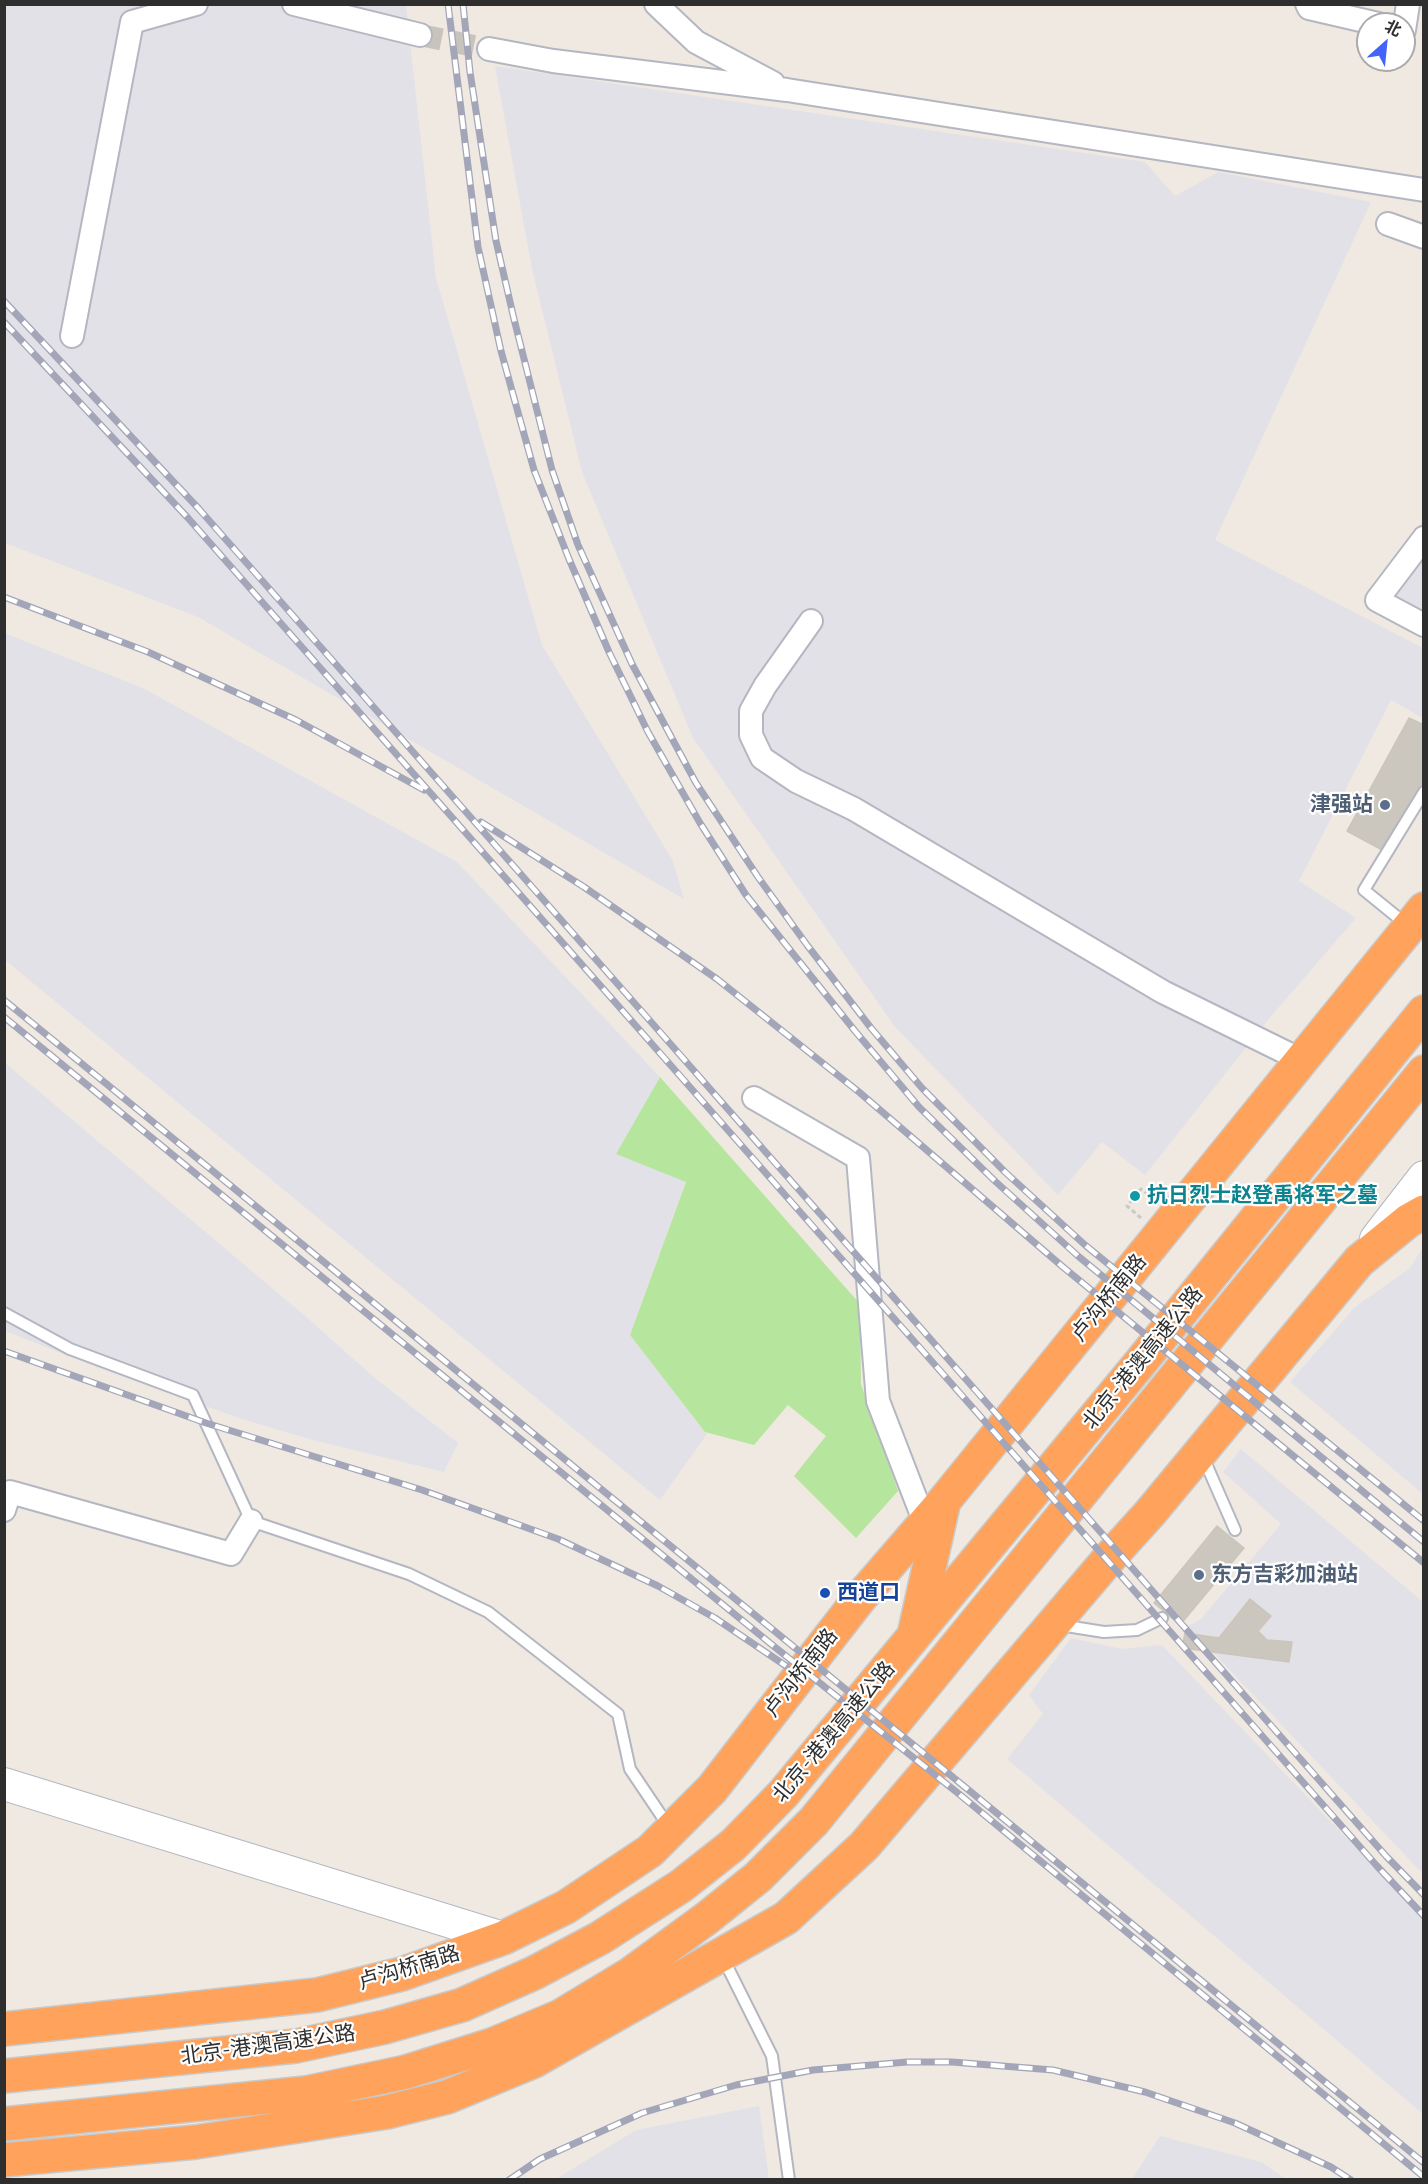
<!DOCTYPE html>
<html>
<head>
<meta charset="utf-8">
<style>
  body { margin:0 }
  #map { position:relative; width:1428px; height:2184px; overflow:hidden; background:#efe9e1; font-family:Quicksand,"Noto Sans SC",sans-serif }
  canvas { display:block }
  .frame { position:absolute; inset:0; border:6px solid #2e2e2e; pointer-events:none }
  .north { position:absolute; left:1356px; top:12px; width:60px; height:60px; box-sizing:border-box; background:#fff; border:2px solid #ababab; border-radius:50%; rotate:27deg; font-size:16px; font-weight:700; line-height:24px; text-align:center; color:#2e2e2e }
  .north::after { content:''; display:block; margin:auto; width:21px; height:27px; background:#4264fb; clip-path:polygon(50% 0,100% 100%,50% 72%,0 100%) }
</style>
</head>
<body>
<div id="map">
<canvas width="1428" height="2184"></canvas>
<div class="frame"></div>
<div class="north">北</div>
</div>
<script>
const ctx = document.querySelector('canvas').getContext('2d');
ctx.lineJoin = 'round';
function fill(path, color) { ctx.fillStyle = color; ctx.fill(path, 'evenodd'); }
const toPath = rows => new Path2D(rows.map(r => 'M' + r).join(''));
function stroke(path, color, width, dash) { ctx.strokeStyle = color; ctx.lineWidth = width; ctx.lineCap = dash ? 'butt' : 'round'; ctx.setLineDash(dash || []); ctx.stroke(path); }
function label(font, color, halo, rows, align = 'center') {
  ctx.font = font + ' Quicksand,"Noto Sans SC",sans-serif'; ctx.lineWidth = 4.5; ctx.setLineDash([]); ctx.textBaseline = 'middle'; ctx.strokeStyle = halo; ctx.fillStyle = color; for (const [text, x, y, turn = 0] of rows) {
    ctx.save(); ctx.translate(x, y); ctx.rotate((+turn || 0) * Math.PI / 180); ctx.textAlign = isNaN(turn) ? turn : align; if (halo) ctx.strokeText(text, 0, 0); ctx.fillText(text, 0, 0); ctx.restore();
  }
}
fill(toPath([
  [4,5,406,5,436,278,542,645,673,861,684,899,198,617,5,543],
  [495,66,1145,162,1175,196,1218,172,1371,202,1215,540,1423,648,1423,718,1391,700,1299,881,1356,918,1267,1021,1145,1175,1102,1142,1058,1195,895,1027,693,738,582,472,532,269],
  [1423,521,1423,632,1373,593],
  [4,633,143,688,457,862,660,1077,616,1154,686,1181,630,1335,707,1434,660,1500,5,960],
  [4,1062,305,1316,375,1378,458,1443,444,1472,313,1440,242,1419,104,1370,5,1331],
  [1423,1247,1423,1494,1290,1382,1355,1307,1410,1268],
  [1241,1449,1423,1602,1423,1874,1188,1626,1201,1619,1281,1524,1223,1472],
  [1071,1638,1122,1649,1162,1645,1423,1918,1423,2114,1007,1759,1043,1714,1029,1695],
  [759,2106,769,2179,556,2179,636,2130],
  [1160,2136,1261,2162,1286,2179,1132,2179]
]), '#e3e1e8');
fill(toPath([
  [660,1077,860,1304,861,1384,898,1491,856,1538,794,1476,826,1436,788,1405,754,1445,705,1432,630,1335,686,1182,616,1154]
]), '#b6e59e');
const building = toPath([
  [1409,718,1424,725,1424,780,1384,851,1347,831,1409,718],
  [1217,1526,1244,1548,1180,1625,1154,1603,1217,1526],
  [1250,1599,1271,1616,1258,1631,1267,1640,1292,1642,1289,1662,1182,1648,1185,1633,1219,1638,1250,1599]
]);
fill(building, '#cbc7bf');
stroke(building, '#cbc5ba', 1.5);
stroke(toPath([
  [420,35,489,49]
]), '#c8c4bd', 22, [22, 11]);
const lane = toPath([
  [1407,925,1364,890,1424,792],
  [4,1313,70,1349,193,1395,251,1521,409,1574,488,1612,618,1714,630,1769,669,1827],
  [1199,1458,1207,1466,1235,1530],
  [1060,1625,1104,1632,1137,1630,1162,1618],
  [723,1958,772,2056,789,2180]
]);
const street = toPath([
  [294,4,420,35],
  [656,4,696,42,773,83],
  [1307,4,1309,8,1378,24],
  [1404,30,1408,4],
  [489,49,553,61,787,90,1424,190],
  [1388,224,1424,237],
  [72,336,132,22,196,4],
  [1424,538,1377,600,1424,625],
  [811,621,765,686,751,711,751,735,762,758,796,781,854,809,1163,992,1301,1060],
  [754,1098,858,1158,878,1401,925,1523],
  [4,1510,10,1492,231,1554,251,1521]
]);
const secondary = toPath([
  [1376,1239,1424,1177],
  [4,1784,503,1938]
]);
const highway = toPath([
  [915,1631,943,1505],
  [4,2029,317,1995,402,1974,503,1938,566,1907,650,1851,712,1789,860,1598,944,1501,1424,909],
  [4,2076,296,2046,385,2027,462,2005,534,1973,600,1938,681,1886,733,1845,783,1794,1140,1363,1424,1012],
  [4,2124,306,2093,406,2072,492,2045,561,2016,629,1975,707,1918,758,1877,814,1821,1424,1072],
  [4,2160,196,2142,387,2112,447,2097,534,2061,786,1918,864,1846,1112,1555,1150,1513,1359,1261,1408,1221,1424,1212]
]);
stroke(lane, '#b4b7c1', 14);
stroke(street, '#b4b7c1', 26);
stroke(secondary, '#b4b7c1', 34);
stroke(highway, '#c9c9c9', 36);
stroke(toPath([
  [1141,1218,1127,1206,1141,1189,1156,1201]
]), '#c9c9c9', 3, [4.5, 3]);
stroke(lane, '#fff', 10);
stroke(street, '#fff', 22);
stroke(secondary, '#fff', 32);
stroke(highway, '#ffa35c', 33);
const rail = toPath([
  [448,4,478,247,501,351,534,470,569,559,609,652,648,732,700,823,746,895,855,1031,919,1107,996,1182,1078,1256,1424,1542],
  [463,4,470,72,496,241,514,319,552,470,578,545,632,664,696,783,758,877,807,945,871,1028,922,1088,1005,1172,1085,1245,1424,1521],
  [4,301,199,509,1386,1856,1424,1895],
  [4,322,188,518,1376,1865,1424,1916],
  [4,597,148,652,296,720,424,790],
  [481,822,584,887,717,979,859,1092,1063,1267,1424,1563],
  [4,1000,1424,2163],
  [4,1017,776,1648,959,1794,1424,2177],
  [4,1351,206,1423,422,1490,558,1539,658,1586,715,1618,786,1666],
  [509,2180,540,2159,642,2113,736,2085,813,2070,907,2062,952,2062,1053,2070,1145,2092,1235,2123,1331,2167,1351,2180]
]);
stroke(rail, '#a3a6b8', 7);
stroke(rail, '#fff', 4.5, [14]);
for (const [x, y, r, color] of [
  [1385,805,6,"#5c6f8a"],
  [1135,1196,6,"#0f9aa8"],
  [1199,1575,6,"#5c6f8a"],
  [825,1593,6,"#1a4fb4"]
]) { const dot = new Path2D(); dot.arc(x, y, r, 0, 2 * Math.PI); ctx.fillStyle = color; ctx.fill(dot); stroke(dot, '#fff', 2); }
label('bold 21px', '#4e5e75', '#fff', [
  ["津强站",1373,805],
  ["东方吉彩加油站",1211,1575,"left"]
], 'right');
label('bold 21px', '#0d838f', '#fff', [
  ["抗日烈士赵登禹将军之墓",1147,1196]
], 'left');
label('21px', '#2e2e2e', '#fff', [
  ["卢沟桥南路",1109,1298,-51],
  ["北京-港澳高速公路",1143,1358,-51],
  ["卢沟桥南路",801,1673,-52],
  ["北京-港澳高速公路",834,1732,-50],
  ["卢沟桥南路",409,1968,-17],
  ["北京-港澳高速公路",268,2045,-8]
]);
label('bold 21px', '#164399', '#fff', [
  ["西道口",837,1593]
], 'left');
</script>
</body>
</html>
